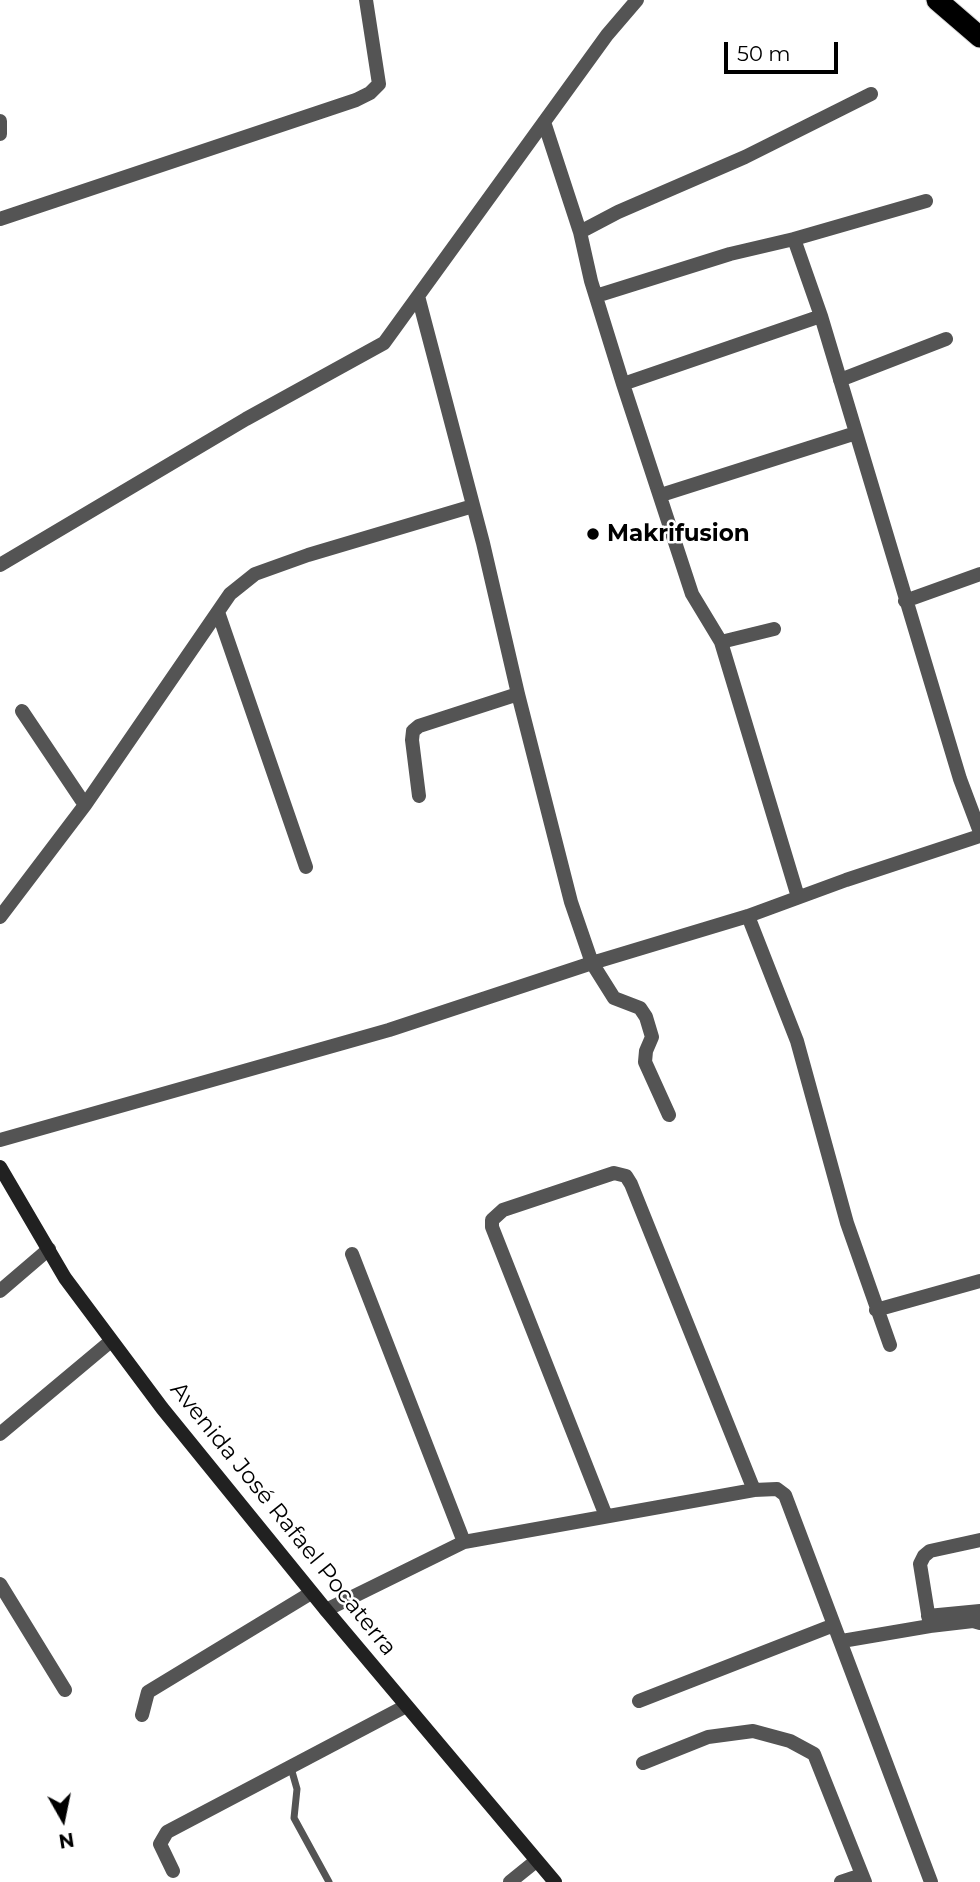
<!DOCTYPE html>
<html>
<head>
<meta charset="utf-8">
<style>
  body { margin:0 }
  #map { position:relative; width:980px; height:1882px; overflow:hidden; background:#fff; font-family:Montserrat,sans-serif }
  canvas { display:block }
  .north { position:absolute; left:28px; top:1784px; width:70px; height:70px; -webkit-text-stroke:5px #fff; paint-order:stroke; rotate:171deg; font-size:19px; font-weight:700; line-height:28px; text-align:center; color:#000 }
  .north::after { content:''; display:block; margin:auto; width:24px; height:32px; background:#000; clip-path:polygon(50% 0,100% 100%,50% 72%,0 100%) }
  .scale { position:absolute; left:724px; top:42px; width:114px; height:32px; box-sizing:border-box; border:4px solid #000; border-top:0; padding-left:9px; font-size:21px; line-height:24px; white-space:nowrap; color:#000; -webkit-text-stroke:5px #fff; paint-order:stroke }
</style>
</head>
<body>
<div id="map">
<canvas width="980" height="1882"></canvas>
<div class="north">N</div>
<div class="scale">50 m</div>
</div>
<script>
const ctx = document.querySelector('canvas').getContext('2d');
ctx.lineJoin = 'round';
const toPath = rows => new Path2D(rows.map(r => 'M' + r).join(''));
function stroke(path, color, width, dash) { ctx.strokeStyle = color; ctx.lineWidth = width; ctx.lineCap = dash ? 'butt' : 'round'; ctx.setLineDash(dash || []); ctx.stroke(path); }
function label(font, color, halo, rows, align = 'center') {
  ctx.font = font + ' Montserrat,sans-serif'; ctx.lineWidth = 5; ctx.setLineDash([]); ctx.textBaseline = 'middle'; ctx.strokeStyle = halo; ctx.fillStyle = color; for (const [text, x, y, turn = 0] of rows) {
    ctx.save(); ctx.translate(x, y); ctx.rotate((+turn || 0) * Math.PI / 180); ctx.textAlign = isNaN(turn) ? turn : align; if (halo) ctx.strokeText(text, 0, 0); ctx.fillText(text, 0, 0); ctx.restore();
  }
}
const highway = toPath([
  [937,0,980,37]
]);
stroke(highway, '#dbdbdb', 23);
stroke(toPath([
  [291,1768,297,1789,294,1818,329,1882]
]), '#545454', 7);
stroke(toPath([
  [0,121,0,134],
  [544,122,580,232,591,281,623,384,692,594,721,642,798,897],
  [0,219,356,100,370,93,379,84,366,0],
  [580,232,618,212,745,157,871,94],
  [794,239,926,201],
  [418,296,483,543,518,694,571,902,592,963,614,998,640,1008,646,1017,652,1037,646,1051,645,1062,669,1115],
  [596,296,730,254,794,239,821,316,960,779,980,832],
  [840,380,946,339],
  [623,384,821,316],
  [661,495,856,433],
  [0,565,246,419,384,343,607,35,637,0],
  [905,601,980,574],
  [218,612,306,867],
  [721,642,774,629],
  [22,711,85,805],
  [419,796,412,740,413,731,419,726,518,694],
  [748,916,797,1041,847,1223,890,1345],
  [0,917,85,805,230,594,255,574,308,555,473,506],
  [0,1140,389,1030,592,963,748,916,846,880,980,836],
  [352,1254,464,1542],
  [0,1291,49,1249],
  [876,1310,980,1281],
  [0,1434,111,1341],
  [606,1516,492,1227,492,1220,503,1210,614,1173,626,1176,631,1184,754,1490],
  [0,1584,65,1690],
  [326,1610,464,1542,754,1490,777,1489,785,1495,931,1882],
  [928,1616,980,1611],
  [930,1626,920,1564,924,1556,930,1551,980,1540],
  [842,1641,930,1626,973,1621,980,1623],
  [639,1701,834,1625],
  [142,1715,148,1692,311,1593],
  [643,1763,708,1737,753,1731,790,1741,814,1754,865,1882],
  [173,1871,160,1844,167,1832,406,1706],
  [510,1882,536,1861],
  [841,1882,862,1875]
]), '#545454', 14);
stroke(toPath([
  [0,1167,65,1278,162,1408,326,1610,555,1882]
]), '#212121', 14);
stroke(highway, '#000', 21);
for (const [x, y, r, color] of [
  [593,534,7,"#000"]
]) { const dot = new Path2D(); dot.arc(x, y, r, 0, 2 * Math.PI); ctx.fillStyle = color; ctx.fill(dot); stroke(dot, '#fff', 2.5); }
label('bold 23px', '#000', '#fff', [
  ["Makrifusion",607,534]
], 'left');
label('23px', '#000', '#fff', [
  ["Avenida José Rafael Pocaterra",283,1519,51]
]);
</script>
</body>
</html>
